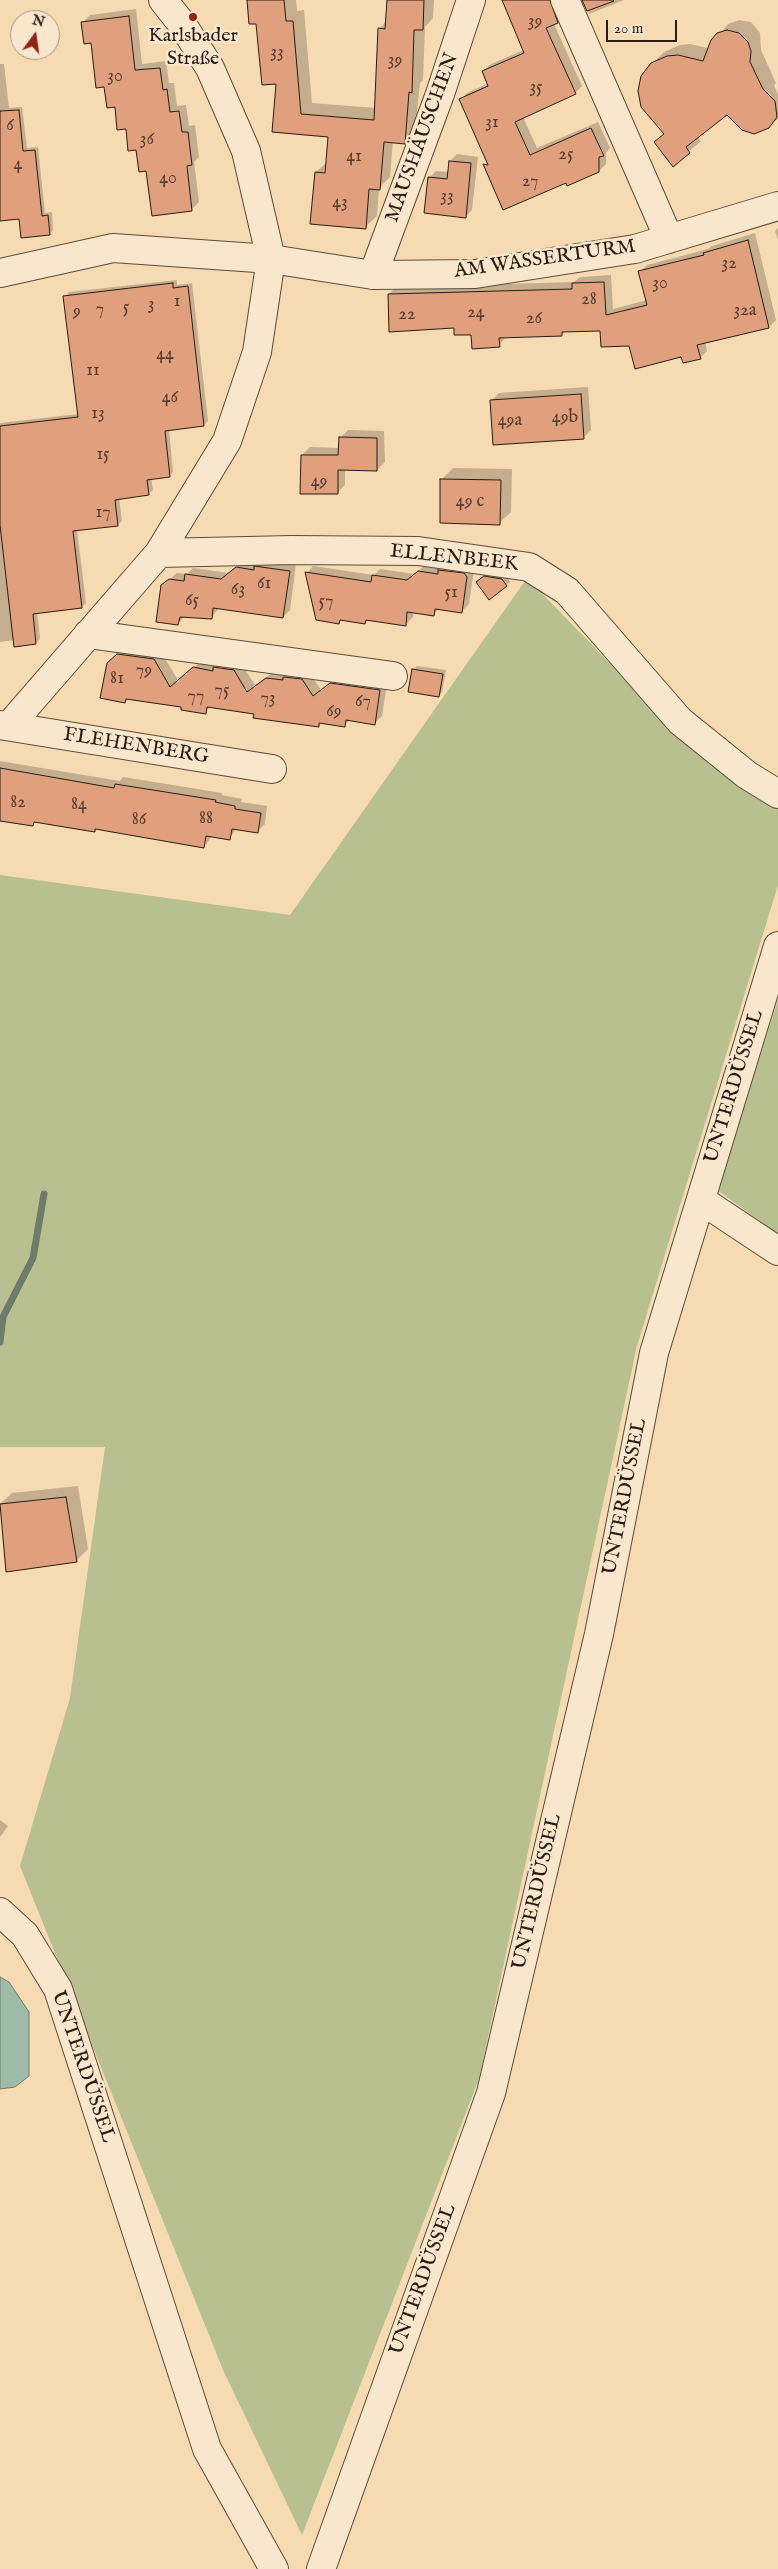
<!DOCTYPE html>
<html>
<head>
<meta charset="utf-8">
<style>
  body { margin:0 }
  #map { position:relative; width:778px; height:2569px; overflow:hidden; background:#f6dab2; font-family:"IM FELL English",serif }
  canvas { display:block }
  .north { position:absolute; left:10px; top:10px; width:50px; height:50px; box-sizing:border-box; background:#f9e7cd; border:1px solid #a59582; border-radius:50%; rotate:14deg; font-size:14px; font-weight:700; line-height:20px; text-align:center; color:#281b12 }
  .north::after { content:''; display:block; margin:auto; width:18px; height:22px; background:#8f2418; clip-path:polygon(50% 0,100% 100%,50% 72%,0 100%) }
  .scale { position:absolute; left:606px; top:20px; width:71px; height:22px; box-sizing:border-box; border:2px solid #281b12; border-top:0; padding-left:6px; font-size:15px; line-height:18px; white-space:nowrap; color:#281b12; -webkit-text-stroke:4px #f9e7cd; paint-order:stroke }
</style>
</head>
<body>
<div id="map">
<canvas width="778" height="2569"></canvas>
<div class="north">N</div>
<div class="scale">20 m</div>
</div>
<script>
const ctx = document.querySelector('canvas').getContext('2d');
ctx.lineJoin = 'round';
function fill(path, color) { ctx.fillStyle = color; ctx.fill(path, 'evenodd'); }
const toPath = rows => new Path2D(rows.map(r => 'M' + r).join(''));
function stroke(path, color, width, dash) { ctx.strokeStyle = color; ctx.lineWidth = width; ctx.lineCap = dash ? 'butt' : 'round'; ctx.setLineDash(dash || []); ctx.stroke(path); }
function label(font, color, halo, rows, align = 'center') {
  ctx.font = font + ' "IM FELL English",serif'; ctx.lineWidth = 5; ctx.setLineDash([]); ctx.textBaseline = 'middle'; ctx.strokeStyle = halo; ctx.fillStyle = color; for (const [text, x, y, turn = 0] of rows) {
    ctx.save(); ctx.translate(x, y); ctx.rotate((+turn || 0) * Math.PI / 180); ctx.textAlign = isNaN(turn) ? turn : align; if (halo) ctx.strokeText(text, 0, 0); ctx.fillText(text, 0, 0); ctx.restore();
  }
}
fill(toPath([
  [527,578,659,714,778,807,778,885,637,1346,479,2079,302,2535,223,2370,20,1866,70,1698,105,1447,0,1447,0,875,290,915],
  [778,1000,778,1234,717,1190]
]), '#b8c08f');
const water = toPath([
  [0,1977,9,1982,29,2012,29,2076,15,2087,0,2089,0,1977]
]);
fill(water, '#9ebba7');
stroke(water, '#6f7b6b', 1);
fill(toPath([
  [248,0,296,0,297,11,304,10,312,103,376,108,379,29,387,21,388,0,434,0,433,18,425,27,423,80,420,83,415,131,404,142,393,141,390,177,379,188,377,216,365,227,316,172,327,162,329,136,273,131,278,83],
  [503,0,559,0,565,15,554,24,582,86,575,93,523,117,537,148,598,122,610,148,606,153,606,164,599,171,566,181,485,165,488,162,460,100,467,93,489,83,483,71,491,64,524,50],
  [583,0,624,0,589,14],
  [136,9,142,64,166,61,169,83,174,83,177,106,186,105,189,126,195,125,199,157,194,162,199,202,192,209,147,169,105,85,92,42,83,22,90,15],
  [739,20,751,22,760,33,761,50,776,83,774,85,778,95,778,119,760,132,751,132,727,114,698,137,701,141,673,165,655,142,665,133,652,64,664,52,680,45,690,44,708,48,728,24],
  [0,64,4,64,9,108,22,107,27,148,38,147,45,213,52,212,53,230,50,233,20,218,0,220],
  [457,154,478,157,472,210,465,217,429,178,436,171,449,172,450,161],
  [778,228,778,240,775,231],
  [755,233,776,320,769,327,705,341,707,351,700,358,630,345,601,329,565,331,562,334,506,336,499,346,389,294,396,287,574,282,580,277,611,275,613,309,647,300,640,272,647,265,708,249,712,246],
  [177,280,177,285,192,283,208,421,204,425,169,429,173,472,169,476,151,478,153,490,148,494,119,498,122,521,118,525,77,530,86,603,82,607,37,612,40,639,36,643,15,640,0,642,0,423,78,414,65,297,69,292],
  [588,387,591,430,583,438,491,401,499,393],
  [348,430,384,431,385,462,377,470,345,469,345,485,337,493,302,455,310,447,340,448,340,438],
  [453,468,512,469,511,512,499,523,442,479],
  [266,560,296,564,290,610,283,617,219,608,212,617,184,617,178,624,162,586,177,573,187,574,193,568,229,573,244,561],
  [426,564,474,570,469,604,462,611,439,609,434,614,413,612,413,617,406,624,369,619,365,623,342,619,339,623,307,573,313,566,374,575,380,569,415,574],
  [489,573,506,576,510,582,489,598,481,579],
  [126,647,161,652,178,680,202,661,241,663,255,685,275,671,309,672,321,690,338,676,387,683,382,716,374,724,350,720,344,725,322,722,318,726,211,706,205,712,183,706,129,698,125,702,116,656],
  [417,666,446,670,442,692,439,696,413,670],
  [0,761,120,781,123,777,222,793,222,795,242,799,241,802,267,806,265,824,257,832,237,828,229,839,212,836,204,847,97,828,95,831,36,821,33,824,0,819],
  [78,1486,88,1549,76,1561,7,1570,0,1504,12,1493],
  [0,1820,8,1826,0,1837]
]), '#0003');
stroke(toPath([
  [0,1342,3,1317,33,1258,44,1194]
]), '#6f7b6b', 7);
const building = toPath([
  [247,0,284,0,286,21,293,21,301,114,374,120,378,28,385,29,387,0,424,0,423,30,414,30,412,93,409,92,405,144,384,142,380,190,369,189,366,229,310,224,315,172,325,173,328,137,272,132,276,84,262,85,256,24,249,24,247,0],
  [502,0,550,0,558,23,546,28,576,94,515,122,530,155,591,128,604,156,599,157,599,172,567,186,566,183,503,210,483,164,488,165,459,99,488,86,482,71,524,53,502,0],
  [582,0,613,0,614,1,587,11,582,0],
  [129,16,135,70,160,68,163,90,167,89,170,112,179,111,182,132,188,132,192,165,187,166,192,211,152,216,146,171,139,172,136,150,128,151,126,129,117,130,115,107,107,108,104,87,96,88,91,43,84,44,81,22,129,16],
  [727,30,739,33,748,42,751,51,750,62,763,89,775,101,777,117,769,128,754,134,742,130,727,115,686,147,690,153,673,167,654,142,664,134,641,107,638,91,641,76,651,63,667,56,678,55,703,61,711,40,717,33,727,30],
  [19,110,23,151,35,150,42,216,48,215,50,235,21,238,19,219,0,221,0,111,19,110],
  [449,161,471,163,466,218,424,213,428,177,447,179,449,161],
  [748,240,769,328,697,345,701,359,683,363,681,357,635,369,629,346,601,347,600,331,562,332,562,336,499,338,500,347,472,349,471,335,454,335,454,328,389,332,388,294,572,289,572,283,604,282,606,315,647,305,638,271,704,255,703,253,748,240],
  [173,283,173,288,188,286,204,426,165,431,170,477,147,480,149,495,115,500,118,526,73,531,82,608,33,614,36,644,14,647,0,525,0,426,78,417,63,296,173,283],
  [581,394,584,439,493,445,490,400,581,394],
  [339,437,377,438,377,471,338,470,338,494,300,494,301,455,338,455,339,437],
  [440,479,501,480,500,525,440,523,440,479],
  [254,566,290,571,283,618,213,608,212,619,180,617,178,625,156,622,161,585,169,579,184,581,185,574,221,579,236,567,254,570,254,566],
  [438,570,464,573,467,577,462,613,435,609,434,616,407,612,406,626,366,620,365,624,340,620,339,624,316,620,305,572,371,582,372,575,407,580,418,571,438,574,438,570],
  [484,576,502,579,507,586,489,600,476,582,484,576],
  [117,654,154,659,170,687,193,667,213,671,213,667,234,670,247,692,266,678,283,680,283,677,302,679,313,696,330,683,380,690,375,725,346,720,345,727,319,723,319,727,253,718,254,714,207,707,206,714,181,710,181,707,126,699,125,703,100,698,107,663,117,654],
  [412,669,443,674,439,697,408,692,412,669],
  [0,768,114,788,115,784,216,800,215,802,235,806,235,809,261,813,258,833,232,829,230,840,206,836,204,848,95,829,95,832,34,822,33,826,0,821,0,768],
  [66,1497,77,1562,6,1572,0,1504,66,1497]
]);
fill(building, '#e0a07e');
stroke(building, '#281b12', 1);
const minor = toPath([
  [565,0,669,239],
  [0,273,113,248,271,259,373,275,475,274,635,249,778,206],
  [373,275,440,94,471,0],
  [159,553,291,550,418,551,529,567,567,591,680,721,747,775,778,794],
  [88,634,393,676],
  [0,725,272,769],
  [9,726,159,553,227,441,257,352,271,259,246,151,210,68,182,24,163,0],
  [701,1200,778,1251],
  [0,1912,25,1935,58,1989,207,2449,274,2569],
  [321,2569,491,2093,599,1634,654,1353,778,946]
]);
stroke(minor, '#5c4b3a', 30);
stroke(minor, '#f9e7cd', 28);
for (const [x, y, r, color] of [
  [193,17,5,"#8f2418"]
]) { const dot = new Path2D(); dot.arc(x, y, r, 0, 2 * Math.PI); ctx.fillStyle = color; ctx.fill(dot); stroke(dot, '#f9e7cd', 2); }
label('18px', '#563c2d', null, [
  ["39",535,22],
  ["33",277,53],
  ["39",395,61],
  ["30",115,77],
  ["35",536,88],
  ["31",492,123],
  ["6",10,126],
  ["36",147,140],
  ["25",566,155],
  ["41",354,157],
  ["4",18,165],
  ["40",168,179],
  ["27",530,182],
  ["33",447,197],
  ["43",340,203],
  ["32",729,264],
  ["30",660,284],
  ["28",589,300],
  ["1",177,302],
  ["3",151,305],
  ["5",126,308],
  ["7",100,310],
  ["32a",745,311],
  ["9",77,312],
  ["24",476,313],
  ["22",407,315],
  ["26",534,319],
  ["44",165,355],
  ["11",93,371],
  ["46",170,398],
  ["13",98,414],
  ["49b",565,418],
  ["49a",510,421],
  ["15",103,455],
  ["49",319,482],
  ["49 c",470,502],
  ["17",103,513],
  ["61",264,584],
  ["63",238,590],
  ["51",451,593],
  ["65",192,601],
  ["57",326,602],
  ["79",144,671],
  ["81",117,679],
  ["75",222,691],
  ["77",196,697],
  ["73",268,699],
  ["67",363,702],
  ["69",334,712],
  ["82",18,803],
  ["84",79,805],
  ["88",206,819],
  ["86",139,820]
]);
label('20px', '#281b12', '#f9e7cd', [
  ["Karlsbader",193,37],
  ["Straße",193,60]
]);
label('20px', '#281b12', '#f9e7cd', [
  ["MAUSHÄUSCHEN",423,138,-70],
  ["AM WASSERTURM",545,260,-8],
  ["ELLENBEEK",454,559,6],
  ["FLEHENBERG",136,747,9],
  ["UNTERDÜSSEL",735,1087,-73],
  ["UNTERDÜSSEL",626,1497,-79],
  ["UNTERDÜSSEL",538,1892,-77],
  ["UNTERDÜSSEL",82,2067,71],
  ["UNTERDÜSSEL",424,2280,-70]
]);
</script>
</body>
</html>
